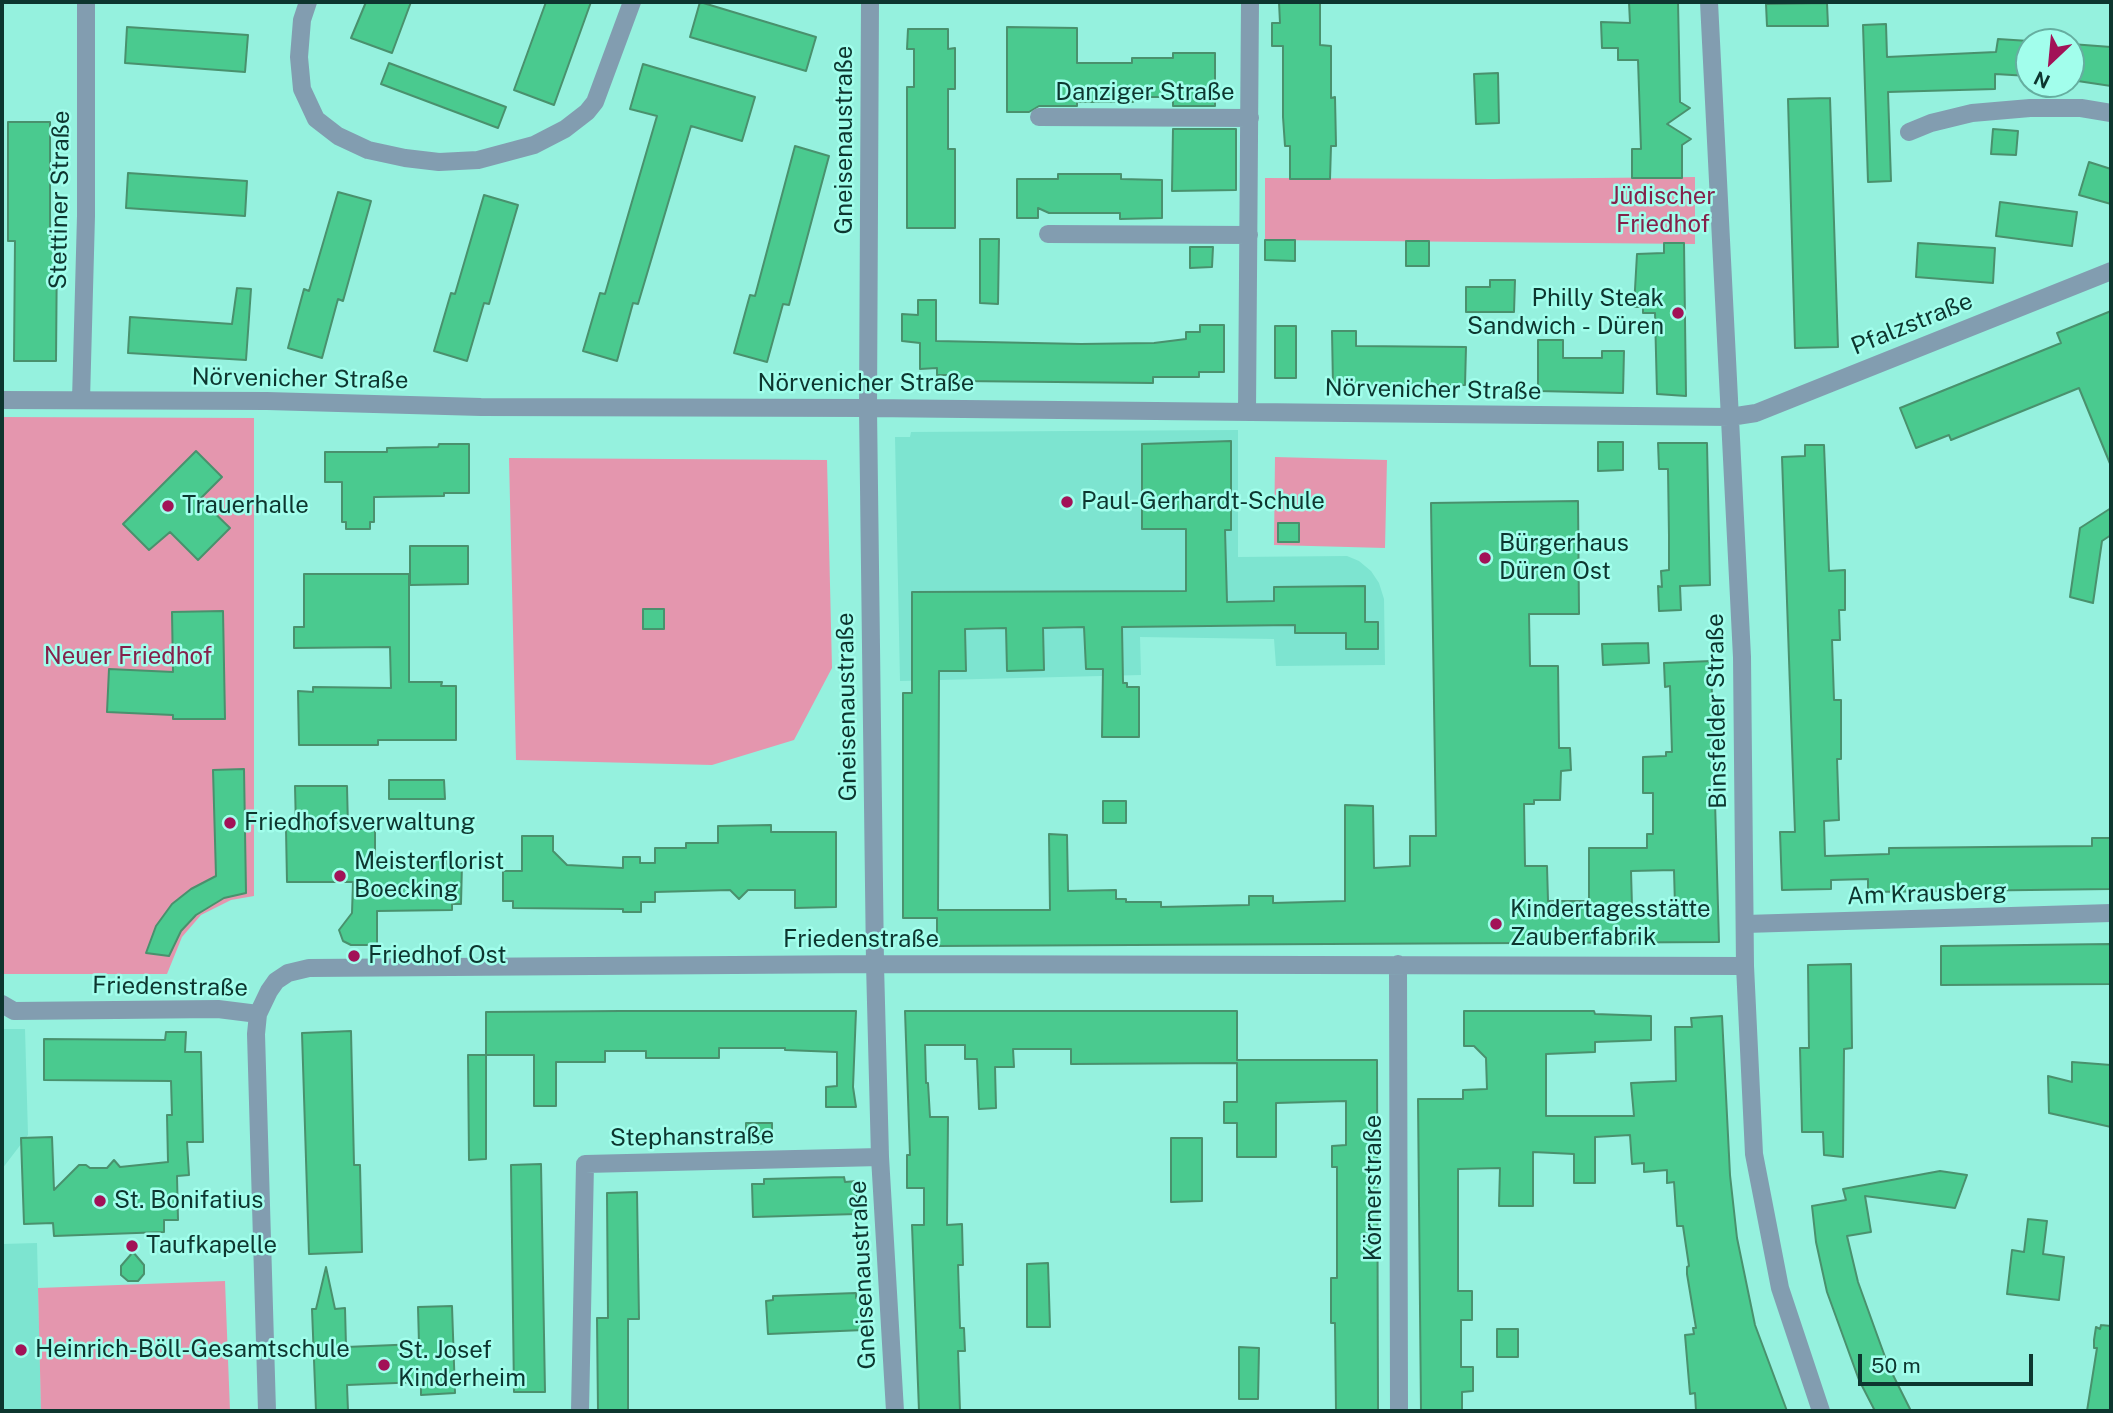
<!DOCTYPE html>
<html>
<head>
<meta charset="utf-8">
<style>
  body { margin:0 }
  #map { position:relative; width:2113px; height:1413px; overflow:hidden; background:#95f1de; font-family:"Public Sans",sans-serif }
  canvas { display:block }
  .frame { position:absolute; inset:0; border:4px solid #0d362f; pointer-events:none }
  .north { position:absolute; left:2015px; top:28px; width:70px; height:70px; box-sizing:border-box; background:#a2feec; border:2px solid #66aea0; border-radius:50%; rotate:206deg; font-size:19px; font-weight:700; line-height:28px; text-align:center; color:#0d362f }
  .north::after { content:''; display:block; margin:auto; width:24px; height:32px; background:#a21257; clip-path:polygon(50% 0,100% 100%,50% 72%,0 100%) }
  .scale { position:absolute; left:1858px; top:1354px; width:175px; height:32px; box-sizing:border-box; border:4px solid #0d362f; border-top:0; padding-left:9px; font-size:21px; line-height:24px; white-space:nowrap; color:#0d362f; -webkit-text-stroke:5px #a2feec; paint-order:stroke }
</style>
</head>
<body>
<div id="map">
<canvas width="2113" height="1413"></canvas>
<div class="frame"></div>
<div class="north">N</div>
<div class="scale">50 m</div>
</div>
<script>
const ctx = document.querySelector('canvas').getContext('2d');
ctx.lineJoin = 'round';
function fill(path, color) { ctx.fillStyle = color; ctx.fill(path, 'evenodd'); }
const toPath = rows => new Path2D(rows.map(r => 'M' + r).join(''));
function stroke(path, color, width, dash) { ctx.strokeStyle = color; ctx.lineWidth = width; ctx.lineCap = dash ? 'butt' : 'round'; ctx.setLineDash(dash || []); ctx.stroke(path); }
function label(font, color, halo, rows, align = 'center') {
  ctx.font = font + ' "Public Sans",sans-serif'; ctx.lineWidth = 5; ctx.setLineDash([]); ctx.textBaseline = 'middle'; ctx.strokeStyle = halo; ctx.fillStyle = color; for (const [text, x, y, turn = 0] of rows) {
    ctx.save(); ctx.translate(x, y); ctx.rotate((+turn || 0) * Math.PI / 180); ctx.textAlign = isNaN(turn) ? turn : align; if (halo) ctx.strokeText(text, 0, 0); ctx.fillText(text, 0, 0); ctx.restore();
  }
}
fill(toPath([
  [1238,430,1238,557,1347,556,1359,561,1371,571,1379,583,1384,599,1385,665,1276,666,1274,639,1140,637,1141,675,900,681,895,437,910,437,911,432],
  [2,1029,25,1029,28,1135,2,1169],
  [37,1243,41,1411,2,1411,2,1244]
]), '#7de4d0');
fill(toPath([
  [1695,177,1695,244,1265,240,1265,178,1494,179],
  [2,417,254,418,254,896,231,900,201,915,182,937,167,974,2,974],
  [1275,457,1387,460,1385,548,1274,545],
  [509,458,827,460,832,668,794,740,712,765,516,760],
  [225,1281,230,1411,41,1411,38,1288]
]), '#e496ae');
const building = toPath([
  [366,2,411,2,392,53,351,38,366,2],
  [546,2,591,2,554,105,514,90,546,2],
  [700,2,816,37,806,71,690,37,700,2],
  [1279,2,1320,2,1320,45,1331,46,1331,98,1335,97,1336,146,1331,146,1330,179,1290,179,1290,146,1285,146,1283,117,1283,46,1272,46,1272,23,1280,23,1279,2],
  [1629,2,1678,2,1680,102,1690,108,1667,124,1691,139,1682,145,1682,178,1632,178,1632,149,1641,149,1638,60,1618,60,1618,48,1602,48,1601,22,1630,23,1629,2],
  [1827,3,1828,26,1767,26,1766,4,1827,3],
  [1886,24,1887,57,1996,52,1998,39,2029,41,2029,76,1995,74,1995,89,1888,92,1891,181,1868,182,1863,25,1886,24],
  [127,27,248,35,245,72,125,63,127,27],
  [1007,27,1077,28,1077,63,1132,63,1132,58,1173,58,1173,53,1215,53,1215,106,1173,106,1173,97,1133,97,1133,102,1077,102,1077,106,1039,106,1029,112,1007,112,1007,27],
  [908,29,948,29,948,49,955,48,955,89,948,89,948,149,955,149,955,228,907,228,907,87,914,87,914,49,907,49,908,29],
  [2071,44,2111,47,2111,86,2071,80,2071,44],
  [389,63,506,107,498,128,381,84,389,63],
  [643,64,755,97,742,141,691,126,638,304,633,303,617,361,583,351,600,293,605,294,657,116,630,109,643,64],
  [1498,73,1499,123,1476,124,1474,74,1498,73],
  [1830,98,1838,347,1795,348,1788,99,1830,98],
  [8,122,50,122,50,241,57,242,56,361,14,361,15,241,8,241,8,122],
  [1173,129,1236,129,1236,190,1172,191,1173,129],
  [1993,129,2018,131,2016,155,1991,154,1993,129],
  [795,146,829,156,789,305,783,304,767,362,734,353,750,295,755,296,795,146],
  [2089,162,2111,169,2111,204,2079,195,2089,162],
  [128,173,247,181,245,216,126,208,128,173],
  [1058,174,1121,174,1121,179,1162,180,1162,218,1120,219,1120,213,1049,213,1038,208,1038,218,1017,218,1017,179,1058,179,1058,174],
  [338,192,371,201,343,301,338,299,322,358,288,348,304,289,309,291,338,192],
  [484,195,518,205,489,304,484,303,467,361,434,351,451,293,455,294,484,195],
  [2000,202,2077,212,2072,246,1996,236,2000,202],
  [980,239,999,239,998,304,980,303,980,239],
  [1265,240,1295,240,1295,261,1265,260,1265,240],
  [1406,241,1429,241,1429,266,1406,266,1406,241],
  [1664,243,1684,243,1686,396,1657,394,1655,313,1643,313,1643,307,1634,307,1637,254,1664,253,1664,243],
  [1918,243,1995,248,1993,283,1916,277,1918,243],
  [1190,247,1213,247,1212,267,1190,268,1190,247],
  [1490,280,1515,280,1514,312,1466,312,1466,287,1490,287,1490,280],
  [237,288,251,289,246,360,128,353,130,317,232,324,237,288],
  [918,300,936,300,936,341,1081,344,1154,343,1186,339,1186,332,1200,332,1200,325,1224,325,1224,372,1199,372,1199,377,1153,377,1153,383,959,381,959,375,937,375,937,368,920,369,920,343,902,341,902,314,918,315,918,300],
  [2111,311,2111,466,2079,388,1951,440,1949,435,1916,448,1900,408,2061,343,2057,333,2111,311],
  [1275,326,1296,326,1296,378,1275,378,1275,326],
  [1332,331,1356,331,1356,346,1466,347,1465,385,1333,386,1332,331],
  [1538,340,1563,340,1563,358,1602,358,1602,351,1624,351,1623,393,1538,391,1538,340],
  [1231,441,1231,530,1225,530,1227,602,1274,601,1274,587,1365,586,1365,622,1378,622,1378,649,1346,649,1346,633,1295,633,1295,625,1122,627,1123,683,1127,683,1127,687,1139,687,1139,737,1102,737,1103,669,1086,669,1084,627,1043,628,1044,670,1007,671,1006,628,965,629,966,671,939,671,938,910,1050,910,1049,834,1067,835,1068,891,1116,890,1116,899,1126,899,1126,902,1161,902,1161,907,1249,905,1249,896,1273,896,1273,903,1345,901,1345,805,1373,806,1374,868,1410,866,1410,836,1436,836,1431,503,1578,501,1579,614,1529,614,1530,666,1558,666,1559,748,1570,748,1571,770,1561,771,1560,800,1534,800,1534,804,1524,804,1525,866,1547,866,1548,901,1589,901,1589,848,1647,848,1647,834,1653,834,1653,793,1643,793,1643,757,1666,756,1666,752,1672,752,1670,686,1665,687,1664,663,1711,661,1719,942,937,946,937,918,903,918,903,693,912,693,912,592,1186,591,1186,529,1142,529,1142,444,1231,441],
  [1674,870,1675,906,1632,907,1631,871,1674,870],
  [1598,442,1623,442,1623,470,1598,471,1598,442],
  [1658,443,1707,443,1710,585,1680,586,1681,610,1659,611,1658,586,1662,587,1661,571,1669,570,1669,536,1668,469,1659,469,1658,443],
  [439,444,469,444,469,493,444,493,444,496,374,497,374,522,370,522,370,529,346,529,346,522,342,522,342,482,325,482,325,452,387,452,387,448,438,447,439,444],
  [1805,445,1824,445,1829,571,1845,570,1845,610,1839,610,1840,640,1832,640,1834,700,1841,700,1841,759,1837,759,1839,820,1824,821,1825,856,1889,854,1889,848,2092,846,2092,838,2111,838,2111,889,1868,892,1868,879,1831,880,1831,889,1782,890,1780,832,1795,832,1782,457,1805,456,1805,445],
  [196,451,222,477,200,499,230,528,198,560,170,532,149,550,123,524,196,451],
  [2111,508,2111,535,2102,541,2093,603,2070,597,2080,528,2111,508],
  [1278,523,1299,523,1299,542,1278,542,1278,523],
  [410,546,468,546,468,584,410,585,410,546],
  [304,574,409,574,409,682,442,682,441,686,456,686,456,740,378,740,378,745,299,745,298,691,313,692,313,687,391,688,390,647,294,648,294,627,304,627,304,574],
  [643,609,664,609,664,629,643,629,643,609],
  [223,611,225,719,173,719,173,715,107,712,109,669,173,672,172,612,223,611],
  [1648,643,1649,663,1603,665,1602,644,1648,643],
  [244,769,246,893,224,898,196,915,181,931,169,956,146,953,156,926,172,904,191,889,216,876,213,770,244,769],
  [389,780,444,780,445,799,389,799,389,780],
  [295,786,347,786,348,829,375,829,375,863,422,863,422,858,447,857,447,864,462,864,461,904,452,904,452,910,377,911,377,945,351,945,343,941,339,930,352,913,353,882,287,882,286,829,296,829,295,786],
  [1103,801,1126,801,1126,823,1103,823,1103,801],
  [771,825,771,832,836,832,836,907,795,908,795,890,748,890,739,899,730,890,655,892,655,902,641,902,641,912,623,912,623,909,513,908,513,901,503,901,503,871,522,871,522,836,553,836,553,851,567,865,623,868,623,857,640,857,640,863,655,863,655,848,686,848,686,843,718,843,718,826,771,825],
  [2111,944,2111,984,1941,985,1941,946,2111,944],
  [1851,964,1852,1048,1844,1049,1843,1157,1824,1155,1823,1132,1802,1132,1800,1048,1809,1048,1808,965,1851,964],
  [621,1011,856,1011,853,1087,856,1107,826,1107,826,1087,837,1086,837,1052,785,1050,785,1048,719,1048,719,1058,646,1058,646,1051,605,1051,605,1062,556,1062,556,1106,534,1106,534,1055,486,1055,486,1012,621,1011],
  [905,1011,1237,1011,1237,1060,1377,1060,1378,1411,1336,1411,1335,1323,1331,1323,1331,1278,1337,1278,1337,1167,1332,1167,1332,1146,1346,1145,1346,1101,1276,1103,1276,1157,1237,1157,1237,1123,1224,1123,1224,1102,1237,1102,1237,1063,1071,1064,1071,1049,1013,1049,1014,1067,995,1067,996,1108,979,1109,977,1059,965,1059,965,1045,925,1045,926,1083,928,1083,930,1117,948,1117,947,1225,962,1224,963,1265,958,1265,960,1328,964,1328,965,1351,958,1351,960,1411,919,1411,912,1225,924,1225,924,1188,907,1188,907,1155,910,1155,905,1011],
  [1464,1011,1594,1011,1595,1014,1651,1016,1651,1040,1595,1042,1595,1052,1546,1054,1546,1116,1634,1116,1631,1083,1676,1081,1675,1027,1692,1027,1691,1018,1722,1016,1730,1175,1737,1238,1755,1325,1787,1411,1696,1411,1695,1393,1690,1394,1685,1335,1694,1334,1693,1328,1696,1328,1687,1274,1687,1267,1689,1266,1683,1226,1677,1226,1674,1182,1667,1183,1667,1170,1644,1172,1644,1163,1632,1164,1630,1135,1595,1137,1595,1183,1574,1183,1574,1154,1533,1152,1533,1206,1499,1206,1500,1168,1458,1169,1458,1291,1472,1291,1472,1320,1461,1320,1461,1367,1473,1367,1473,1391,1462,1392,1462,1411,1421,1411,1418,1099,1463,1099,1463,1090,1487,1089,1486,1058,1474,1046,1464,1046,1464,1011],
  [351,1031,354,1165,360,1165,362,1252,309,1254,302,1033,351,1031],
  [166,1032,186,1032,185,1052,201,1052,203,1142,187,1142,189,1175,177,1176,178,1220,164,1220,164,1232,54,1236,53,1223,24,1224,21,1138,52,1137,54,1190,79,1165,86,1165,90,1168,107,1168,114,1160,120,1167,168,1162,167,1115,172,1115,171,1081,44,1080,44,1039,165,1040,166,1032],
  [468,1055,486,1055,486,1159,469,1160,468,1055],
  [2072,1062,2111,1065,2111,1127,2049,1113,2048,1076,2072,1082,2072,1062],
  [746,1123,772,1123,772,1143,746,1144,746,1123],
  [1171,1138,1202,1138,1202,1201,1171,1202,1171,1138],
  [541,1164,545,1392,514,1392,511,1165,541,1164],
  [1940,1171,1967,1175,1955,1208,1865,1196,1871,1232,1847,1236,1858,1282,1876,1332,1888,1365,1911,1411,1875,1411,1859,1380,1827,1292,1816,1242,1812,1206,1846,1200,1843,1189,1940,1171],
  [844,1177,845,1182,857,1181,857,1214,753,1217,752,1184,764,1184,764,1179,844,1177],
  [637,1192,639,1319,628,1319,628,1411,598,1411,597,1318,608,1318,607,1193,637,1192],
  [2028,1219,2047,1221,2043,1254,2064,1257,2059,1300,2007,1294,2012,1250,2024,1252,2028,1219],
  [133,1252,144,1265,144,1274,138,1281,128,1281,121,1275,121,1266,133,1252],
  [1048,1263,1050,1327,1027,1327,1027,1264,1048,1263],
  [326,1267,335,1309,345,1308,346,1347,419,1344,418,1307,452,1306,455,1393,421,1395,421,1382,347,1385,348,1411,316,1411,312,1309,316,1309,326,1267],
  [856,1293,856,1298,862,1298,864,1330,768,1334,766,1301,773,1300,773,1296,856,1293],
  [2101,1325,2111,1326,2111,1411,2087,1411,2097,1348,2094,1348,2094,1340,2096,1327,2100,1329,2101,1325],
  [1497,1329,1518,1329,1518,1357,1497,1357,1497,1329],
  [1239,1347,1259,1348,1258,1399,1239,1399,1239,1347]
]);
fill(building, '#4aca8f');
stroke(building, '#49916d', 2);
stroke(toPath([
  [308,2,302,20,299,57,302,89,316,119,338,136,368,150,405,158,439,162,478,160,534,145,565,129,587,112,595,102,632,2],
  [870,2,868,408,875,964,880,1157,895,1411],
  [1709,2,1742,657,1745,966,1754,1154,1780,1288,1821,1411],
  [1039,117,1250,118],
  [1909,132,1931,123,1972,113,2030,108,2081,108,2111,113],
  [1048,234,1249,235],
  [2,400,267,401,481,407,868,408,1730,417,1756,413,2111,271],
  [81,400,86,216,86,2],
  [1247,412,1250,2],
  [1745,924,2111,913],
  [1398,964,1399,1411],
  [2,1004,14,1011,218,1009,258,1014],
  [267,1411,256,1034,258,1014,269,991,276,981,288,973,309,968,875,964,1745,966],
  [580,1411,585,1164,880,1157]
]), '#829db0', 18);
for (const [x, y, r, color] of [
  [1678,313,7,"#a21257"],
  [1067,502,7,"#a21257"],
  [168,506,7,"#a21257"],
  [1485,558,7,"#a21257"],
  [230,823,7,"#a21257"],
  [340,876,7,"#a21257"],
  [1496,924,7,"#a21257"],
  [354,956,7,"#a21257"],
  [100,1201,7,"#a21257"],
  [132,1246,7,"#a21257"],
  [21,1350,7,"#a21257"],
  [384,1365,7,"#a21257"]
]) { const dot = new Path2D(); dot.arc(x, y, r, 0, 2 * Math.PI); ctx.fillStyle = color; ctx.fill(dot); stroke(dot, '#a2feec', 2.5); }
label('24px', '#0d362f', '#a2feec', [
  ["Danziger Straße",1145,93],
  ["Gneisenaustraße",845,140,-90],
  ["Stettiner Straße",60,200,-89],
  ["Pfalzstraße",1912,324,-22],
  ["Nörvenicher Straße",300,379,1],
  ["Nörvenicher Straße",866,384],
  ["Nörvenicher Straße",1433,390,1],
  ["Gneisenaustraße",847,707,-91],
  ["Binsfelder Straße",1717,711,-91],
  ["Am Krausberg",1927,894,-2],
  ["Friedenstraße",861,940],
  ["Friedenstraße",170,987,1],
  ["Stephanstraße",692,1137,-1],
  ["Körnerstraße",1374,1188,-90],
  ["Gneisenaustraße",863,1275,-93]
]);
label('24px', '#84214a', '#a2feec', [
  ["Jüdischer",1663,197],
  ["Friedhof",1663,225],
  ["Neuer Friedhof",128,657]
]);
label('24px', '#0d362f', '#a2feec', [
  ["Philly Steak",1664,299,"right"],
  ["Sandwich - Düren",1664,327,"right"],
  ["Paul-Gerhardt-Schule",1081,502],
  ["Trauerhalle",182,506],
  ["Bürgerhaus",1499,544],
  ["Düren Ost",1499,572],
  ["Friedhofsverwaltung",244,823],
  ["Meisterflorist",354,862],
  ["Boecking",354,890],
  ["Kindertagesstätte",1510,910],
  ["Zauberfabrik",1510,938],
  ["Friedhof Ost",368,956],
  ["St. Bonifatius",114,1201],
  ["Taufkapelle",146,1246],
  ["Heinrich-Böll-Gesamtschule",35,1350],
  ["St. Josef",398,1351],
  ["Kinderheim",398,1379]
], 'left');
</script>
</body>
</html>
